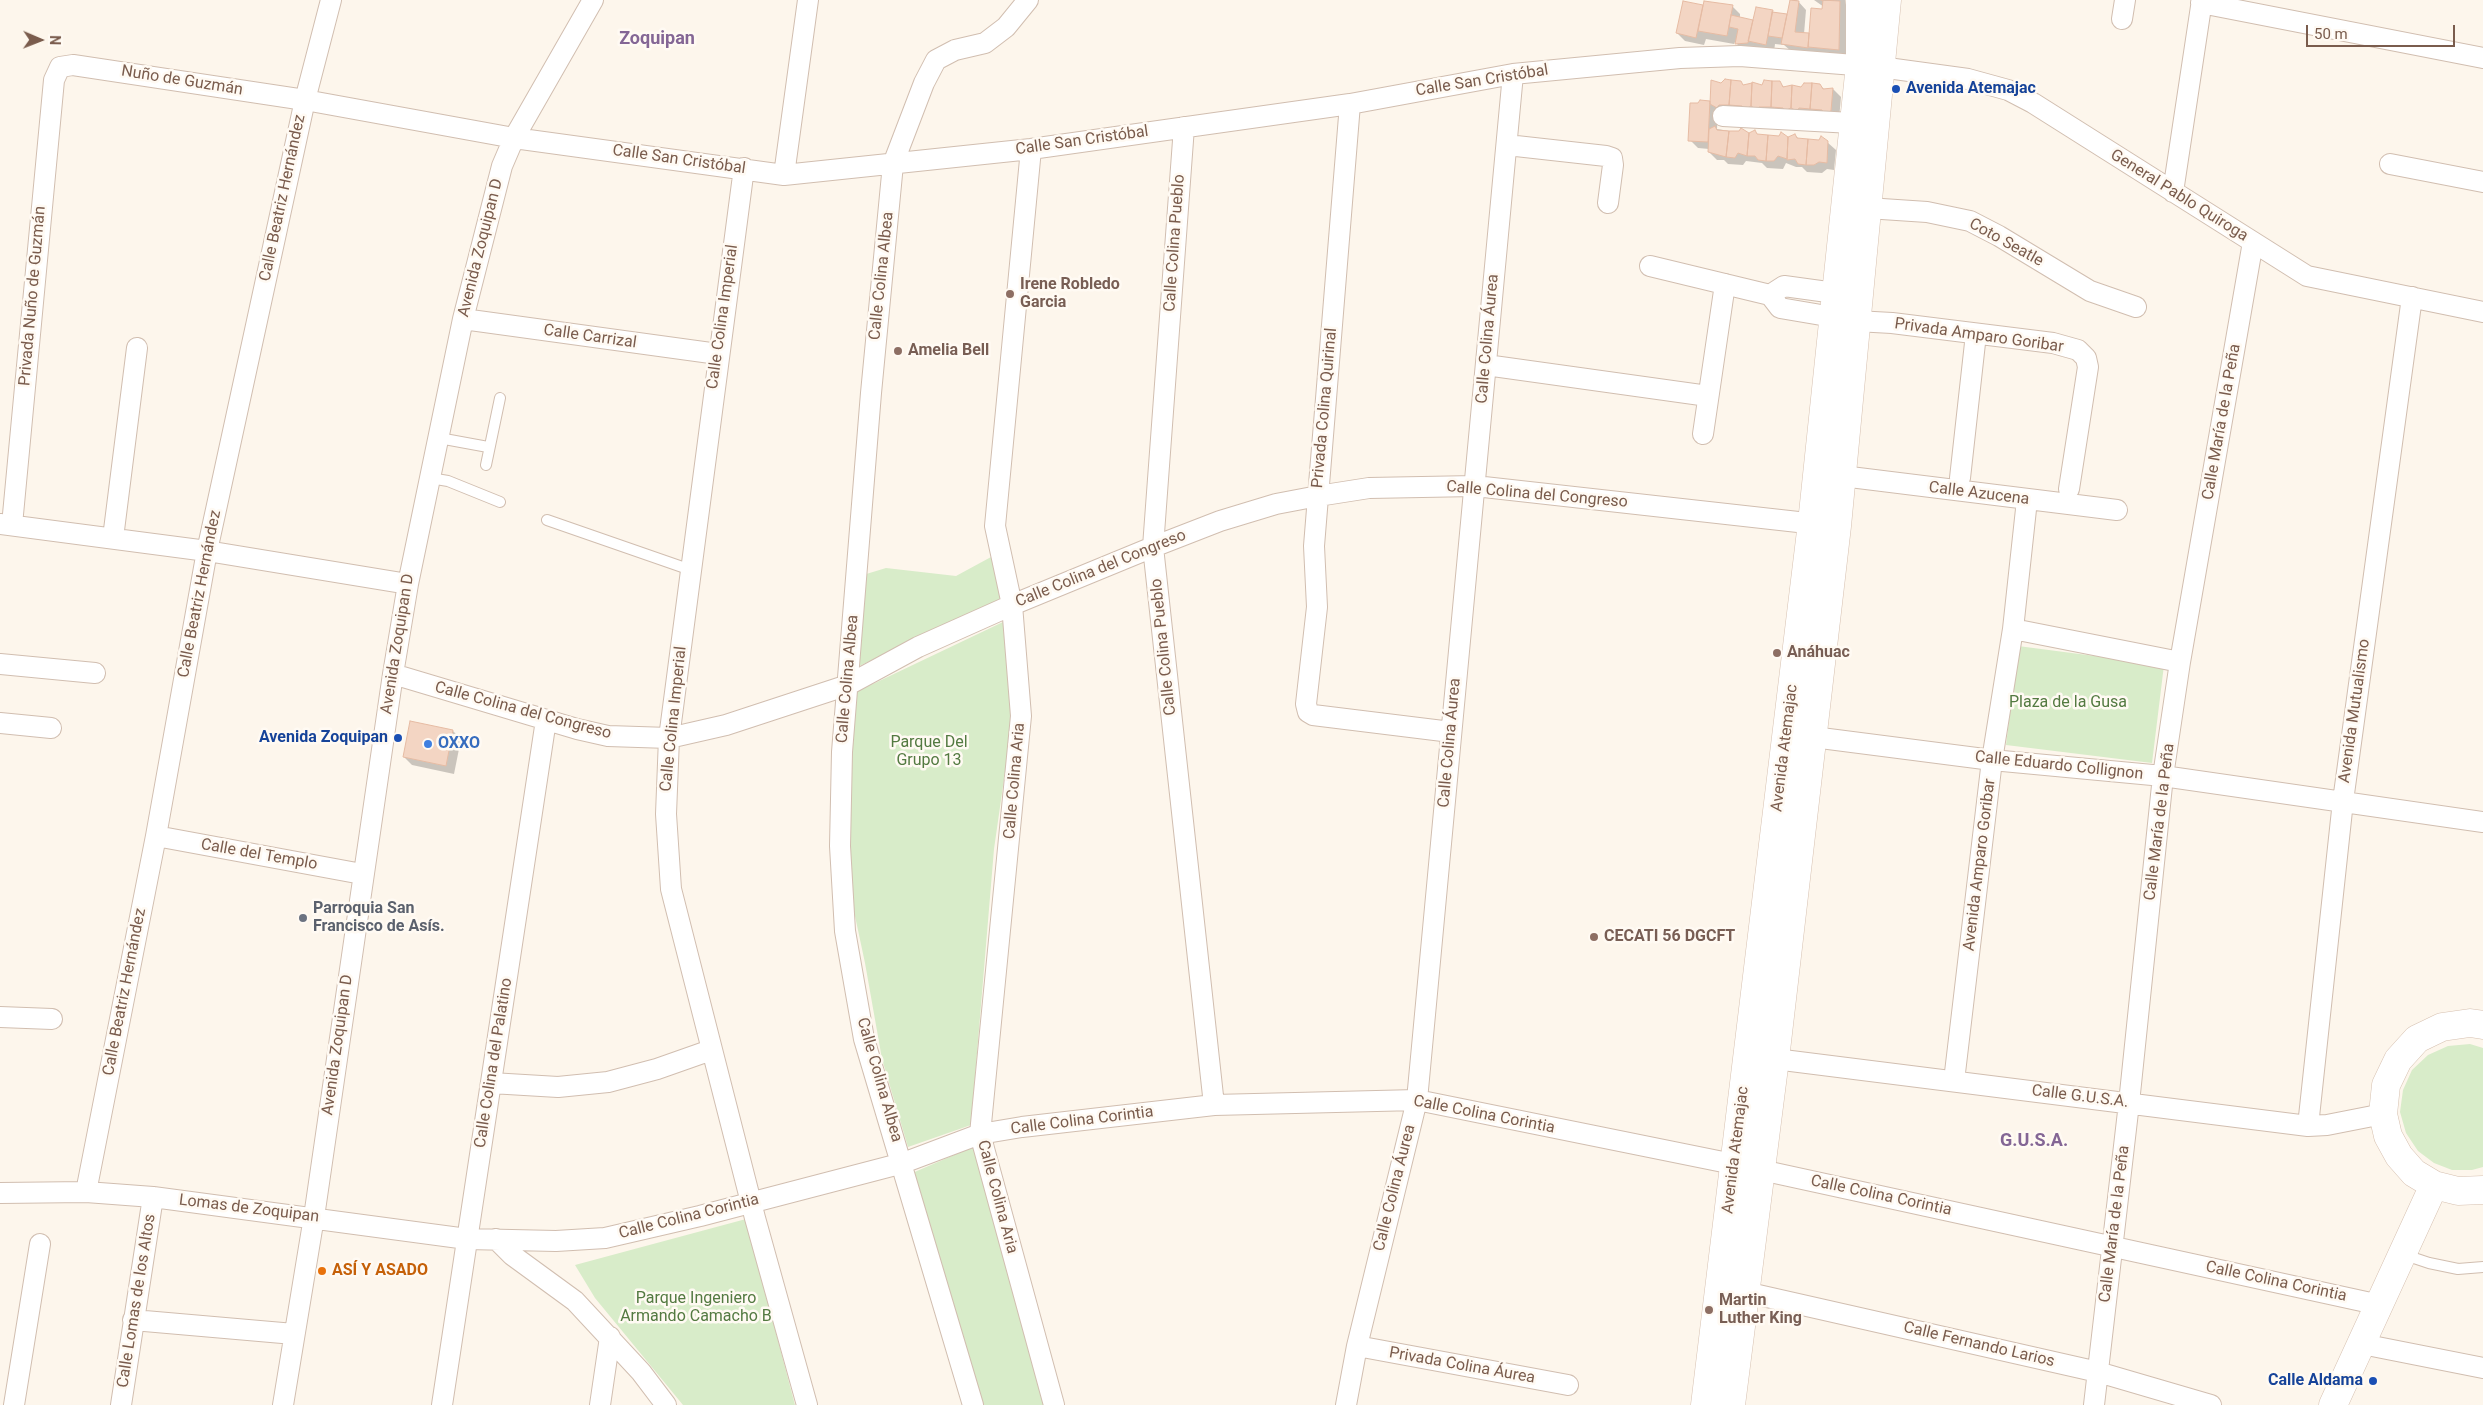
<!DOCTYPE html>
<html>
<head>
<meta charset="utf-8">
<style>
  body { margin:0 }
  #map { position:relative; width:2483px; height:1405px; overflow:hidden; background:#fdf6ec; font-family:Roboto,sans-serif }
  canvas { display:block }
  .north { position:absolute; left:15px; top:15px; width:50px; height:50px; -webkit-text-stroke:4px #fffaf3; paint-order:stroke; rotate:91deg; font-size:14px; font-weight:700; line-height:20px; text-align:center; color:#7a5c4d }
  .north::after { content:''; display:block; margin:auto; width:18px; height:22px; background:#7a5c4d; clip-path:polygon(50% 0,100% 100%,50% 72%,0 100%) }
  .scale { position:absolute; left:2306px; top:25px; width:149px; height:22px; box-sizing:border-box; border:2px solid #7a5c4d; border-top:0; padding-left:6px; font-size:15px; line-height:18px; white-space:nowrap; color:#7a5c4d; -webkit-text-stroke:4px #fffaf3; paint-order:stroke }
</style>
</head>
<body>
<div id="map">
<canvas width="2483" height="1405"></canvas>
<div class="north">N</div>
<div class="scale">50 m</div>
</div>
<script>
const ctx = document.querySelector('canvas').getContext('2d');
ctx.lineJoin = 'round';
function fill(path, color) { ctx.fillStyle = color; ctx.fill(path, 'evenodd'); }
const toPath = rows => new Path2D(rows.map(r => 'M' + r).join(''));
function stroke(path, color, width, dash) { ctx.strokeStyle = color; ctx.lineWidth = width; ctx.lineCap = dash ? 'butt' : 'round'; ctx.setLineDash(dash || []); ctx.stroke(path); }
function label(font, color, halo, rows, align = 'center') {
  ctx.font = font + ' Roboto,sans-serif'; ctx.lineWidth = 5; ctx.setLineDash([]); ctx.textBaseline = 'middle'; ctx.strokeStyle = halo; ctx.fillStyle = color; for (const [text, x, y, turn = 0] of rows) {
    ctx.save(); ctx.translate(x, y); ctx.rotate((+turn || 0) * Math.PI / 180); ctx.textAlign = isNaN(turn) ? turn : align; if (halo) ctx.strokeText(text, 0, 0); ctx.fillText(text, 0, 0); ctx.restore();
  }
}
fill(toPath([
  [991,557,1002,599,855,668,863,575,886,568,956,576],
  [1003,622,1012,723,994,849,971,1125,908,1147,882,1059,865,963,849,888,849,804,854,693],
  [2018,646,2164,665,2152,763,2006,745],
  [2470,1044,2483,1048,2483,1167,2472,1170,2452,1170,2434,1163,2418,1151,2406,1133,2400,1112,2403,1090,2412,1070,2428,1055,2448,1046],
  [975,1146,1044,1405,977,1405,910,1174],
  [746,1219,795,1405,683,1405,595,1298,575,1265]
]), '#d8ecc9');
fill(toPath([
  [1792,0,1797,0,1806,10,1804,34,1810,34,1824,11,1824,7,1814,0,1845,0,1847,10,1847,57,1791,51,1784,45,1775,44,1774,52,1744,51,1735,42,1734,44,1706,39,1704,45,1685,41,1677,33,1684,3,1704,7,1732,6,1740,14,1740,18,1754,21,1757,8,1788,16],
  [1740,82,1744,86,1762,86,1780,83,1785,88,1798,86,1802,89,1820,85,1825,90,1833,89,1841,97,1839,119,1718,110,1717,129,1748,134,1755,132,1759,136,1779,137,1782,134,1788,138,1795,135,1799,139,1827,142,1836,150,1834,170,1827,169,1822,173,1807,172,1802,167,1796,167,1786,163,1783,169,1767,168,1762,163,1746,161,1743,165,1728,164,1724,160,1717,160,1709,152,1709,149,1698,148,1690,140,1691,104,1712,102,1722,84],
  [453,731,461,739,454,774,412,765,404,757]
]), '#0003');
const building = toPath([
  [1790,0,1799,1,1795,32,1809,33,1808,48,1781,44,1790,0],
  [1821,0,1840,1,1839,50,1808,47,1811,8,1822,9,1823,0,1821,0],
  [1683,1,1703,5,1696,38,1676,33,1683,1],
  [1704,1,1733,5,1727,36,1698,31,1704,1],
  [1756,7,1773,10,1766,45,1748,41,1756,7],
  [1772,12,1787,14,1782,38,1768,36,1772,12],
  [1731,15,1753,20,1748,43,1735,44,1738,29,1729,27,1731,15],
  [1725,79,1731,80,1729,105,1719,105,1717,108,1710,104,1711,80,1721,83,1725,79],
  [1731,80,1741,81,1743,85,1752,83,1751,106,1744,110,1742,106,1729,105,1731,80],
  [1764,80,1772,81,1771,107,1759,107,1757,110,1751,106,1752,82,1762,85,1764,80],
  [1772,81,1780,81,1783,87,1792,85,1791,108,1784,111,1783,108,1771,107,1772,81],
  [1804,83,1812,83,1810,109,1799,108,1797,111,1791,108,1792,85,1801,87,1804,83],
  [1812,83,1820,84,1823,89,1833,88,1831,111,1824,114,1822,110,1810,109,1812,83],
  [1700,100,1710,101,1708,142,1688,141,1690,103,1698,103,1700,100],
  [1715,126,1717,130,1729,131,1726,157,1708,152,1709,129,1715,126],
  [1741,128,1749,133,1747,156,1738,153,1735,158,1726,157,1729,131,1739,131,1741,128],
  [1755,130,1757,134,1768,135,1766,161,1758,160,1755,156,1747,156,1749,133,1755,130],
  [1781,132,1788,137,1787,159,1778,156,1774,161,1766,161,1768,135,1779,136,1781,132],
  [1795,134,1797,138,1808,139,1806,165,1798,164,1795,159,1787,160,1788,137,1795,134],
  [1821,136,1828,141,1827,163,1819,162,1814,165,1806,165,1808,139,1819,140,1821,136],
  [410,721,453,730,446,766,403,757,410,721]
]);
fill(building, '#f3d5c3');
stroke(building, '#e6bba3', 1);
const lane = toPath([
  [439,438,488,447],
  [486,465,500,398],
  [430,478,448,481,500,502],
  [547,520,691,570],
  [2402,1254,2429,1263,2458,1269,2483,1267]
]);
const street = toPath([
  [2201,3,2483,58],
  [2122,19,2125,0],
  [1350,104,1314,546,1317,607,1306,704,1308,712,1313,715,1451,732],
  [1723,116,1852,123],
  [1184,127,1153,547,1214,1105],
  [1507,145,1606,156,1612,158,1613,165,1608,203],
  [1031,149,995,526,1012,605,1021,716,980,1134,1054,1405],
  [2390,164,2483,182],
  [744,168,669,738,666,814,671,889,755,1218,807,1405],
  [784,175,808,0],
  [2173,192,2202,0],
  [1867,208,1927,212,1970,221,1999,236,2090,291,2136,307],
  [1650,266,1770,295,1780,308,1833,317],
  [1770,295,1784,286,1835,293],
  [463,319,718,354],
  [1856,321,1892,323,2053,343,2078,350,2086,358,2088,367,2069,489],
  [1486,365,1708,396],
  [1703,434,1725,284],
  [1842,476,2117,510],
  [1960,478,1976,334],
  [0,524,207,551,408,584],
  [12,525,54,80,60,67,73,65,305,100,514,138,784,175,1031,149,1350,104,1513,74,1680,58,1740,56,1880,67,1968,79,2008,90,2033,103,2307,276,2483,312],
  [113,538,137,348],
  [2013,629,2180,662],
  [0,664,95,673],
  [393,674,577,729,608,736,669,738,726,725,848,685,918,647,1012,605,1153,547,1220,521,1276,504,1318,496,1369,488,1475,486,1825,525],
  [0,723,51,728],
  [1813,737,1992,760,2163,776,2483,822],
  [156,836,362,874],
  [0,1017,52,1019],
  [1775,1059,2308,1126,2327,1125,2383,1114],
  [1954,1081,1992,760,2013,629,2027,500],
  [491,1083,558,1087,608,1082,657,1069,711,1050],
  [2308,1126,2343,801,2412,297],
  [86,1192,156,836,207,551,305,100,331,0],
  [0,1193,86,1192,153,1197,467,1239,556,1241,605,1238,700,1216,903,1163,980,1134,1022,1127,1214,1105,1417,1100,1738,1165,2380,1305],
  [496,1239,512,1255,575,1301,641,1372,666,1405],
  [1745,1292,2098,1372,2211,1405],
  [133,1320,294,1334],
  [2362,1344,2483,1368],
  [1357,1346,1568,1385],
  [14,1405,40,1244],
  [121,1405,153,1197],
  [283,1405,314,1217,393,674,408,584,463,319,502,166,514,138,593,0],
  [442,1405,546,720],
  [600,1405,610,1337],
  [973,1405,864,1039,845,931,840,846,842,752,871,393,893,164,924,83,936,60,955,50,985,43,1006,27,1028,0],
  [1346,1405,1357,1346,1417,1100,1513,74],
  [2094,1405,2129,1103,2163,776,2180,662,2253,242]
]);
const secondary = toPath([
  [2483,1025,2470,1023,2442,1027,2417,1039,2398,1060,2386,1085,2383,1114,2388,1136,2399,1156,2414,1173,2434,1185,2458,1191,2483,1190],
  [1705,1405,1812,523,1860,65,1860,0],
  [1731,1405,1775,1059,1837,526,1887,0],
  [2333,1405,2434,1185]
]);
stroke(lane, '#d1beb0', 12);
stroke(street, '#d1beb0', 22);
stroke(secondary, '#d6c0b0', 29);
stroke(lane, '#fff', 10);
stroke(street, '#fff', 20);
stroke(secondary, '#fff', 28);
for (const [x, y, r, color] of [
  [1896,89,5,"#1a4fb4"],
  [1010,294,5,"#8d6e63"],
  [898,351,5,"#8d6e63"],
  [1777,653,5,"#8d6e63"],
  [398,738,5,"#1a4fb4"],
  [428,744,5,"#3f7fe0"],
  [303,918,5,"#6b7280"],
  [1594,937,5,"#8d6e63"],
  [322,1271,5,"#e8710a"],
  [1709,1310,5,"#8d6e63"],
  [2373,1381,5,"#1a4fb4"]
]) { const dot = new Path2D(); dot.arc(x, y, r, 0, 2 * Math.PI); ctx.fillStyle = color; ctx.fill(dot); stroke(dot, '#fffaf3', 2); }
label('16px', '#7a5c4d', '#fffaf3', [
  ["Nuño de Guzmán",182,81,9],
  ["Calle San Cristóbal",1482,81,-9],
  ["Calle San Cristóbal",1082,141,-8],
  ["Calle San Cristóbal",679,160,8],
  ["General Pablo Quiroga",2179,196,32],
  ["Calle Beatriz Hernández",283,198,-78],
  ["Calle Colina Pueblo",1175,243,-86],
  ["Coto Seatle",2006,243,29],
  ["Avenida Zoquipan D",481,248,-76],
  ["Calle Colina Albea",882,276,-84],
  ["Privada Nuño de Guzmán",33,296,-85],
  ["Calle Colina Imperial",723,317,-82],
  ["Privada Amparo Goribar",1979,336,8],
  ["Calle Carrizal",590,337,8],
  ["Calle Colina Áurea",1488,339,-85],
  ["Privada Colina Quirinal",1325,408,-85],
  ["Calle María de la Peña",2222,422,-80],
  ["Calle Azucena",1979,494,7],
  ["Calle Colina del Congreso",1537,495,5],
  ["Calle Colina del Congreso",1101,569,-22],
  ["Calle Beatriz Hernández",200,594,-79],
  ["Avenida Zoquipan D",398,644,-81],
  ["Calle Colina Pueblo",1164,647,-96],
  ["Calle Colina Albea",848,679,-85],
  ["Calle Colina del Congreso",523,711,15],
  ["Avenida Mutualismo",2355,711,-82],
  ["Calle Colina Imperial",674,719,-84],
  ["Calle Colina Áurea",1450,743,-85],
  ["Avenida Atemajac",1785,748,-83],
  ["Calle Eduardo Collignon",2059,766,6],
  ["Calle Colina Aria",1015,781,-85],
  ["Calle María de la Peña",2160,822,-83],
  ["Calle del Templo",259,855,10],
  ["Avenida Amparo Goribar",1980,865,-83],
  ["Calle Beatriz Hernández",125,992,-79],
  ["Avenida Zoquipan D",338,1045,-82],
  ["Calle Colina del Palatino",494,1063,-81],
  ["Calle Colina Albea",879,1080,74],
  ["Calle G.U.S.A.",2080,1097,7],
  ["Calle Colina Corintia",1484,1115,11],
  ["Calle Colina Corintia",1082,1121,-7],
  ["Avenida Atemajac",1736,1150,-83],
  ["Calle Colina Áurea",1395,1188,-76],
  ["Calle Colina Corintia",1881,1196,12],
  ["Calle Colina Aria",997,1197,75],
  ["Lomas de Zoquipan",249,1209,7],
  ["Calle Colina Corintia",689,1217,-14],
  ["Calle María de la Peña",2115,1224,-83],
  ["Calle Colina Corintia",2276,1282,12],
  ["Calle Lomas de los Altos",137,1301,-81],
  ["Calle Fernando Larios",1979,1345,13],
  ["Privada Colina Áurea",1462,1366,10]
]);
label('bold 16px', '#164399', '#fffaf3', [
  ["Avenida Atemajac",1906,89,"left"],
  ["Avenida Zoquipan",388,738],
  ["Calle Aldama",2363,1381]
], 'right');
label('bold 16px', '#785e54', '#fffaf3', [
  ["Irene Robledo",1020,285],
  ["Garcia",1020,303],
  ["Amelia Bell",908,351],
  ["Anáhuac",1787,653],
  ["CECATI 56 DGCFT",1604,937],
  ["Martin",1719,1301],
  ["Luther King",1719,1319]
], 'left');
label('16px', '#537a41', '#fffaf3', [
  ["Plaza de la Gusa",2068,703],
  ["Parque Del",929,743],
  ["Grupo 13",929,761],
  ["Parque Ingeniero",696,1299],
  ["Armando Camacho B",696,1317]
]);
label('bold 16px', '#366cbe', '#fffaf3', [
  ["OXXO",438,744]
], 'left');
label('bold 16px', '#5b616d', '#fffaf3', [
  ["Parroquia San",313,909],
  ["Francisco de Asís.",313,927]
], 'left');
label('bold 16px', '#c56008', '#fffaf3', [
  ["ASÍ Y ASADO",332,1271]
], 'left');
label('bold 18px', '#846695', '#fffaf3', [
  ["Zoquipan",657,39],
  ["G.U.S.A.",2034,1141]
]);
</script>
</body>
</html>
